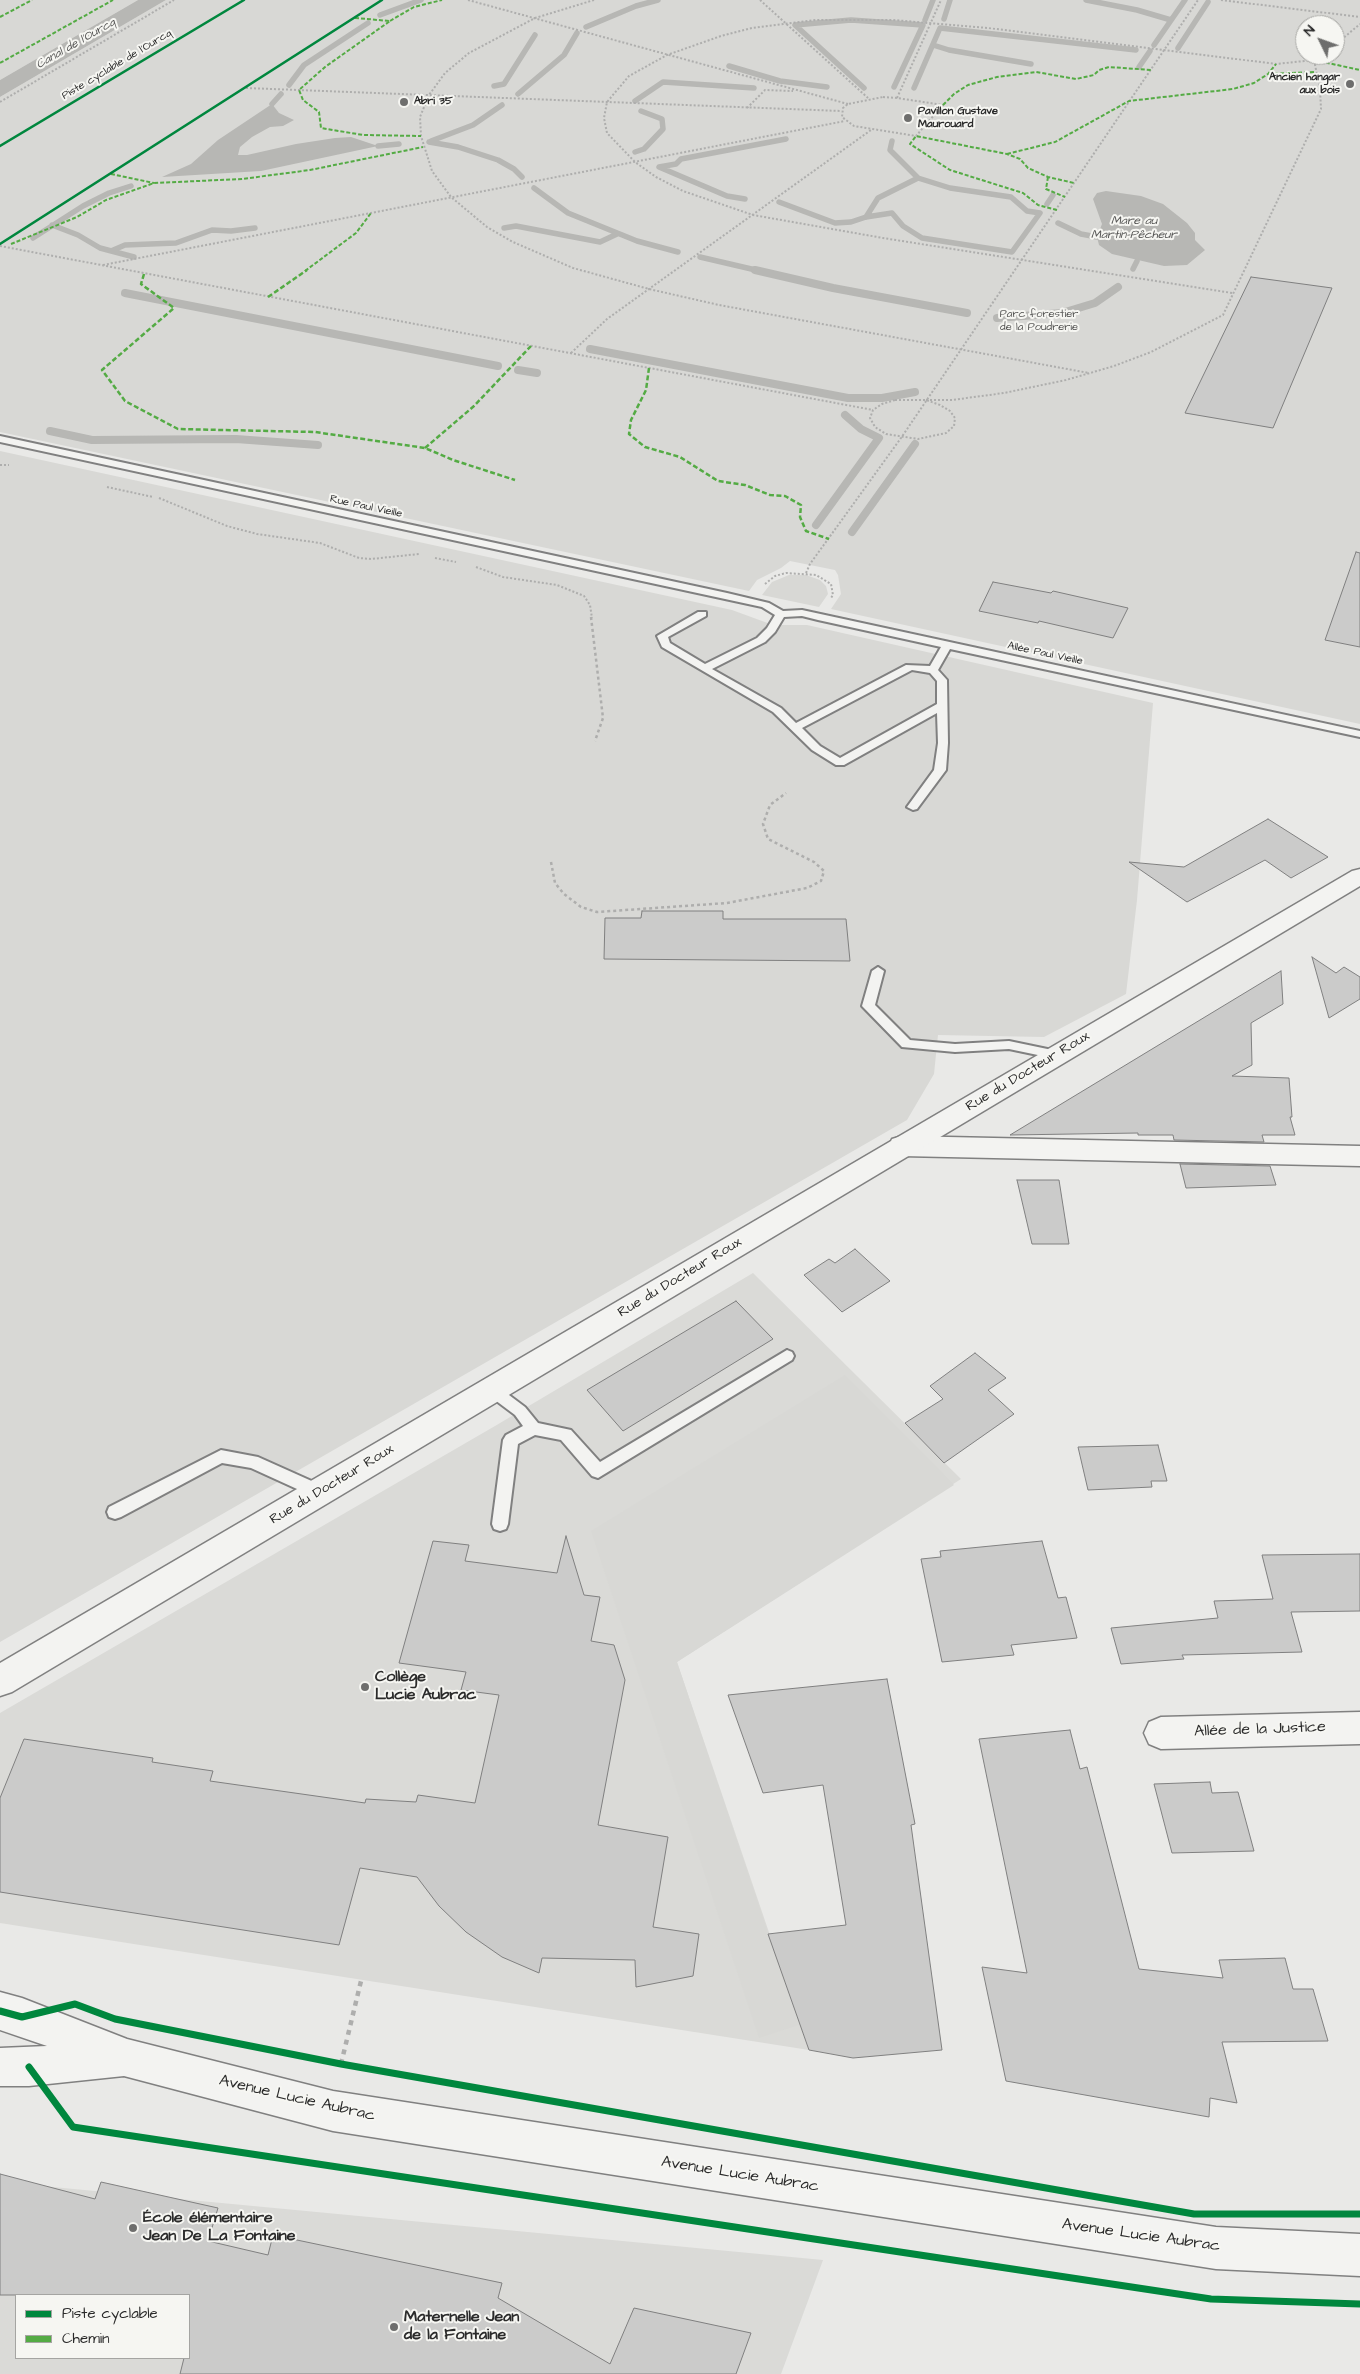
<!DOCTYPE html>
<html>
<head>
<meta charset="utf-8">
<style>
  body { margin:0 }
  #map { position:relative; width:1360px; height:2374px; overflow:hidden; background:#e9e9e7; font-family:"Architects Daughter",sans-serif }
  canvas { display:block }
  .legend { position:absolute; left:15px; top:2294px; width:175px; height:65px; box-sizing:border-box; background:#f6f6f2; border:1px solid #a5a5a2; margin:0; padding:6px 9px; list-style:none; font-size:15px; color:#2b2b2b }
  .legend li { display:flex; align-items:center; gap:10px; height:25px }
  .legend b { width:25px; border:1px solid #a5a5a2 }
  .north { position:absolute; left:1295px; top:15px; width:50px; height:50px; box-sizing:border-box; background:#f6f6f2; border:1px solid #a5a5a2; border-radius:50%; rotate:312deg; font-size:14px; font-weight:700; line-height:20px; text-align:center; color:#2b2b2b }
  .north::after { content:''; display:block; margin:auto; width:18px; height:22px; background:#6e6e6d; clip-path:polygon(50% 0,100% 100%,50% 72%,0 100%) }
</style>
</head>
<body>
<div id="map">
<canvas width="1360" height="2374"></canvas>
<ul class="legend">
<li><b style="height:6px;background:#00873e"></b>Piste cyclable</li>
<li><b style="height:6px;background:#54ab44"></b>Chemin</li>
</ul>
<div class="north">N</div>
</div>
<script>
const ctx = document.querySelector('canvas').getContext('2d');
ctx.lineJoin = 'round';
function fill(path, color) { ctx.fillStyle = color; ctx.fill(path, 'evenodd'); }
const toPath = rows => new Path2D(rows.map(r => 'M' + r).join(''));
function stroke(path, color, width, dash) { ctx.strokeStyle = color; ctx.lineWidth = width; ctx.lineCap = dash ? 'butt' : 'round'; ctx.setLineDash(dash || []); ctx.stroke(path); }
function label(font, color, halo, rows, align = 'center') {
  ctx.font = font + ' "Architects Daughter",sans-serif'; ctx.lineWidth = 4; ctx.setLineDash([]); ctx.textBaseline = 'middle'; ctx.strokeStyle = halo; ctx.fillStyle = color; for (const [text, x, y, turn = 0] of rows) {
    ctx.save(); ctx.translate(x, y); ctx.rotate((+turn || 0) * Math.PI / 180); ctx.textAlign = isNaN(turn) ? turn : align; if (halo) ctx.strokeText(text, 0, 0); ctx.fillText(text, 0, 0); ctx.restore();
  }
}
fill(toPath([
  [753,1273,961,1479,677,1662,809,2050,0,1923,0,1713,495,1426],
  [0,2182,823,2260,781,2374,0,2374],
  [16,2295,189,2295,189,2358,16,2358]
]), '#dadad7');
fill(toPath([
  [0,0,138,0,0,80],
  [166,0,1360,0,1360,724,831,609,841,594,838,575,835,570,790,561,781,568,757,580,749,591,0,432,0,97],
  [1305,25,1335,25,1335,55,1305,55],
  [0,451,732,610,773,625,807,625,1153,703,1137,900,1126,994,1044,1037,938,1035,934,1074,907,1120,0,1642],
  [789,575,806,575,820,580,826,586,828,594,819,607,762,595,772,582],
  [845,1375,954,1485,677,1662,799,2025,759,2038,591,1531]
]), '#d8d8d5');
fill(toPath([
  [138,0,166,0,0,97,0,80],
  [272,104,279,113,294,120,283,126,270,127,252,137,240,147,238,155,247,155,296,144,335,138,351,137,378,146,261,171,162,177,191,164,218,140],
  [1106,191,1141,196,1163,204,1187,223,1195,233,1195,240,1205,250,1187,265,1164,266,1112,254,1099,245,1097,237,1102,224,1093,199,1097,193]
]), '#b7b7b4');
stroke(toPath([
  [1086,0,1137,10,1171,20],
  [380,15,421,0],
  [944,19,950,0],
  [925,20,933,0],
  [586,27,636,6,658,0],
  [933,45,949,50,1031,64],
  [1154,45,1185,0],
  [1178,48,1208,2],
  [729,66,780,81,827,87],
  [1139,67,1150,51],
  [289,85,304,65,368,23],
  [494,86,504,84,535,35],
  [864,88,795,25,851,20,923,25,894,87],
  [914,88,940,28,1136,50],
  [518,94,564,55,577,33],
  [635,101,663,82,754,88],
  [272,104,281,94],
  [431,141,473,125,502,105],
  [429,142,458,147,498,160,514,169,522,177],
  [378,146,399,144],
  [635,152,644,149,663,129,662,119,641,111],
  [534,188,568,213,637,241,678,252],
  [745,199,727,196,659,167,676,164,681,159,786,139],
  [779,202,835,223,851,222,866,217,892,213,903,226,922,238,1012,252,1040,213,1027,211,1011,197,950,188,918,178,890,150,892,141],
  [1047,204,1053,195],
  [866,217,878,198,918,178],
  [1058,223,1081,234,1097,237],
  [52,225,78,235,100,248,134,257],
  [504,228,516,226,600,242,617,234],
  [33,238,83,206,109,193,131,186],
  [111,251,125,245,176,243,212,230,231,231,255,228],
  [700,257,760,271],
  [1133,269,1137,261]
]), '#b7b7b4', 5.5);
stroke(toPath([
  [755,270,833,288,967,313],
  [125,293,498,366],
  [997,318,1062,313,1095,303,1118,287],
  [590,349,848,398,882,398,915,392],
  [518,370,537,373],
  [50,431,92,440,236,439,318,445],
  [816,525,879,438,861,429,845,415],
  [852,532,915,444]
]), '#b7b7b4', 8);
const building = toPath([
  [1251,277,1332,288,1273,428,1185,413,1251,277],
  [1356,552,1360,553,1360,647,1325,640,1356,552],
  [993,582,1051,593,1053,591,1128,608,1113,638,1039,621,1038,623,979,611,993,582],
  [1268,819,1328,857,1291,878,1265,860,1187,902,1129,862,1184,867,1268,819],
  [642,911,723,911,723,919,846,919,850,961,604,959,605,918,641,918,642,911],
  [1312,957,1336,973,1344,967,1360,977,1360,999,1329,1018,1312,957],
  [1281,971,1283,1004,1251,1023,1252,1065,1232,1076,1289,1078,1292,1117,1290,1117,1295,1135,1262,1135,1264,1142,1174,1140,1173,1135,1138,1135,1138,1133,1010,1135,1281,971],
  [1180,1164,1270,1166,1276,1185,1186,1188,1180,1164],
  [1017,1180,1059,1180,1069,1244,1032,1244,1017,1180],
  [855,1249,890,1281,842,1312,804,1275,829,1259,835,1263,855,1249],
  [736,1301,773,1339,623,1431,587,1390,736,1301],
  [975,1353,1006,1378,988,1390,1014,1414,944,1463,905,1423,943,1399,930,1386,975,1353],
  [1158,1445,1167,1481,1151,1481,1152,1487,1088,1490,1078,1447,1158,1445],
  [566,1536,584,1595,600,1597,591,1641,614,1645,625,1680,598,1825,668,1837,653,1927,699,1934,693,1976,636,1987,635,1960,542,1958,539,1973,502,1957,466,1932,439,1906,417,1877,360,1868,339,1945,0,1892,0,1798,24,1739,153,1758,152,1762,213,1771,210,1781,365,1803,366,1799,416,1802,418,1795,475,1803,499,1695,461,1690,466,1672,399,1663,433,1541,469,1545,465,1561,557,1573,566,1536],
  [1042,1541,1058,1598,1066,1597,1077,1638,1011,1645,1014,1655,942,1662,921,1559,941,1557,940,1551,1042,1541],
  [1360,1554,1360,1611,1291,1612,1302,1652,1182,1655,1184,1659,1121,1664,1111,1628,1218,1618,1214,1601,1273,1599,1262,1555,1360,1554],
  [887,1679,915,1824,911,1825,942,2050,853,2058,809,2050,768,1934,846,1925,823,1785,763,1793,728,1695,887,1679],
  [1070,1730,1080,1769,1087,1767,1139,1969,1223,1978,1219,1960,1285,1958,1293,1989,1313,1989,1328,2041,1222,2042,1237,2103,1210,2098,1209,2117,1006,2081,982,1967,1027,1973,979,1739,1070,1730],
  [1210,1782,1212,1793,1238,1792,1254,1851,1172,1853,1154,1784,1210,1782],
  [0,2174,95,2199,101,2182,218,2208,208,2241,268,2255,273,2235,502,2283,498,2298,610,2364,634,2308,751,2333,736,2374,180,2374,184,2358,189,2358,189,2295,0,2295,0,2174]
]);
fill(building, '#cbcbca');
stroke(building, '#808080', 1);
const service = toPath([
  [0,436,727,593,769,603,783,611,802,610,1360,731,1360,737,950,649,938,670,947,680,948,743,946,770,917,809,913,810,907,807,934,770,938,743,937,713,844,765,836,765,812,750,773,712,662,647,657,636,698,612,706,612,706,616,668,637,670,643,705,664,757,638,767,628,775,615,762,607,0,442,0,436],
  [802,616,818,620,941,647,930,666,906,665,796,723,781,708,712,669,765,642,775,632,784,617,802,616],
  [912,670,930,673,937,681,937,704,840,758,820,746,802,728,912,670],
  [878,967,884,971,875,1005,910,1040,955,1044,1009,1041,1057,1051,1063,1055,1057,1059,1009,1049,955,1052,902,1047,862,1006,872,971,878,967],
  [787,1350,792,1352,794,1356,792,1360,598,1478,592,1476,561,1440,535,1435,518,1444,508,1524,506,1529,500,1531,494,1529,492,1524,503,1440,506,1435,523,1426,515,1415,487,1394,484,1390,487,1386,492,1384,497,1386,525,1407,538,1423,571,1430,600,1462,787,1350],
  [221,1450,258,1457,325,1487,327,1492,325,1497,319,1499,251,1468,222,1463,121,1517,115,1519,109,1517,107,1512,109,1507,221,1450]
]);
const minor = toPath([
  [902,1136,1360,1146,1360,1166,902,1156,892,1153,889,1146,892,1139,902,1136],
  [1360,1712,1360,1744,1161,1749,1149,1744,1144,1733,1149,1722,1161,1717,1360,1712]
]);
const tertiary = toPath([
  [0,1992,22,1998,127,2039,333,2091,1216,2227,1360,2234,1360,2276,1216,2269,333,2131,124,2076,29,2086,0,2086,0,2048,47,2046,0,2030,0,1992]
]);
const secondary = toPath([
  [1360,869,1360,886,12,1692,0,1696,0,1663,1352,871,1360,869]
]);
stroke(service, '#808080', 4);
stroke(minor, '#808080', 3);
stroke(tertiary, '#808080', 3);
stroke(secondary, '#808080', 3);
stroke(toPath([
  [468,0,848,104],
  [594,0,535,18,469,53,445,73,429,95,420,117,421,136,432,171,451,197,487,227,513,242,573,268,649,289,719,305,1089,373],
  [760,0,868,98],
  [1221,0,1360,17],
  [1335,45,1360,24],
  [246,88,841,111],
  [883,97,897,98,943,105,916,136,854,126,842,117,843,108,848,104,883,97],
  [897,98,941,0],
  [0,102,174,0],
  [747,108,765,90,793,91],
  [0,246,873,410],
  [103,265,845,121],
  [1232,293,883,238,753,215,683,191,656,177,635,162,607,133,604,118,607,102,629,76,667,55,721,36,752,28,816,20,893,20,988,28,1276,64,1314,60,1322,55],
  [571,353,607,319,871,130],
  [895,400,926,400,940,405,950,411,955,418,954,426,946,433,918,439,886,434,875,427,870,418,873,410,882,404,895,400],
  [926,400,952,400,1004,393,1066,380,1114,366,1151,352,1223,315,1321,109,1320,89,1314,60],
  [0,465,9,465],
  [107,487,153,497],
  [159,498,227,526,257,534,320,543,359,558,371,559,419,554],
  [435,558,456,562],
  [476,567,503,577,557,585,584,596,590,605,592,618],
  [806,573,810,564,901,438,1198,0],
  [765,584,775,576,786,573,816,575,831,584,833,595,831,598]
]), '#aeaead', 2, [2, 2]);
stroke(toPath([
  [591,617,603,718,595,741],
  [551,862,555,883,564,894,581,907,597,912,727,903,807,888,821,881,824,871,814,862,768,839,763,824,770,805,786,793]
]), '#aeaead', 2.5, [3, 3]);
stroke(toPath([
  [341,2064,361,1981]
]), '#aeaead', 4.5, [5, 5]);
fill(service, '#f3f3f1');
fill(minor, '#f3f3f1');
fill(tertiary, '#f3f3f1');
fill(secondary, '#f3f3f1');
stroke(toPath([
  [0,17,32,0],
  [355,18,390,21,325,67,299,90,303,100,319,112,321,128,363,135,421,136],
  [390,21,414,7,442,0],
  [1314,60,1360,70],
  [0,63,113,0],
  [1268,74,1315,72],
  [943,105,954,94,968,85,997,77,1036,72,1076,79,1094,75,1099,70,1109,67,1151,70],
  [1007,154,1055,142,1129,101,1233,89,1254,83,1268,74,1276,64],
  [111,174,154,183],
  [1048,177,1046,189,1065,197],
  [1057,210,1038,205,1023,193,950,170,910,144,916,136,1007,154,1020,159,1028,168,1048,177,1074,183],
  [11,244,77,217,106,200,154,183,242,179,310,170,423,147],
  [305,271,356,233,371,213]
]), '#54ab44', 2, [4, 2]);
stroke(toPath([
  [144,274,141,284,174,308,102,370,125,401,178,429,315,432,425,448,453,460,515,480],
  [268,297,307,270],
  [649,368,646,390,631,420,629,434,645,447,680,457,718,481,745,485,770,495,785,496,801,505,800,517,806,531,829,539],
  [425,448,474,406,531,346]
]), '#54ab44', 2.5, [5, 2.5]);
stroke(toPath([
  [0,146,244,0],
  [0,244,382,0]
]), '#00873e', 2.5);
stroke(toPath([
  [0,2011,22,2017,75,2004,115,2019,341,2064,1194,2214,1360,2214],
  [29,2067,73,2127,1211,2299,1360,2304]
]), '#00873e', 7);
for (const [x, y, r, color] of [
  [1350,84,5,"#6e6e6d"],
  [404,102,5,"#6e6e6d"],
  [908,118,5,"#6e6e6d"],
  [365,1687,5,"#6e6e6d"],
  [133,2228,5,"#6e6e6d"],
  [394,2327,5,"#6e6e6d"]
]) { const dot = new Path2D(); dot.arc(x, y, r, 0, 2 * Math.PI); ctx.fillStyle = color; ctx.fill(dot); stroke(dot, '#f6f6f2', 2); }
label('11px', '#2b2b2b', '#f6f6f2', [
  ["Piste cyclable de l'Ourcq",117,65,-31],
  ["Rue Paul Vieille",366,507,12],
  ["Allée Paul Vieille",1045,654,12]
]);
label('bold 11px', '#2b2b2b', '#f6f6f2', [
  ["Ancien hangar",1340,78,"right"],
  ["aux bois",1340,91,"right"],
  ["Abri 35",414,102],
  ["Pavillon Gustave",918,112],
  ["Maurouard",918,125]
], 'left');
label('11px', '#535352', '#f6f6f2', [
  ["Parc forestier",1039,315],
  ["de la Poudrerie",1039,328]
]);
label('italic 12px', '#545453', '#f6f6f2', [
  ["Canal de l'Ourcq",76,44,-30],
  ["Mare au",1134,221],
  ["Martin-Pêcheur",1134,235]
]);
label('14px', '#2b2b2b', '#f6f6f2', [
  ["Rue du Docteur Roux",1028,1072,-31],
  ["Rue du Docteur Roux",680,1278,-31],
  ["Rue du Docteur Roux",332,1485,-31]
]);
label('bold 16px', '#2b2b2b', '#f6f6f2', [
  ["Collège",375,1678],
  ["Lucie Aubrac",375,1696],
  ["École élémentaire",143,2219],
  ["Jean De La Fontaine",143,2237],
  ["Maternelle Jean",404,2318],
  ["de la Fontaine",404,2336]
], 'left');
label('16px', '#2b2b2b', '#f6f6f2', [
  ["Allée de la Justice",1260,1730,-2],
  ["Avenue Lucie Aubrac",297,2099,13],
  ["Avenue Lucie Aubrac",740,2175,9],
  ["Avenue Lucie Aubrac",1141,2236,8]
]);
</script>
</body>
</html>
